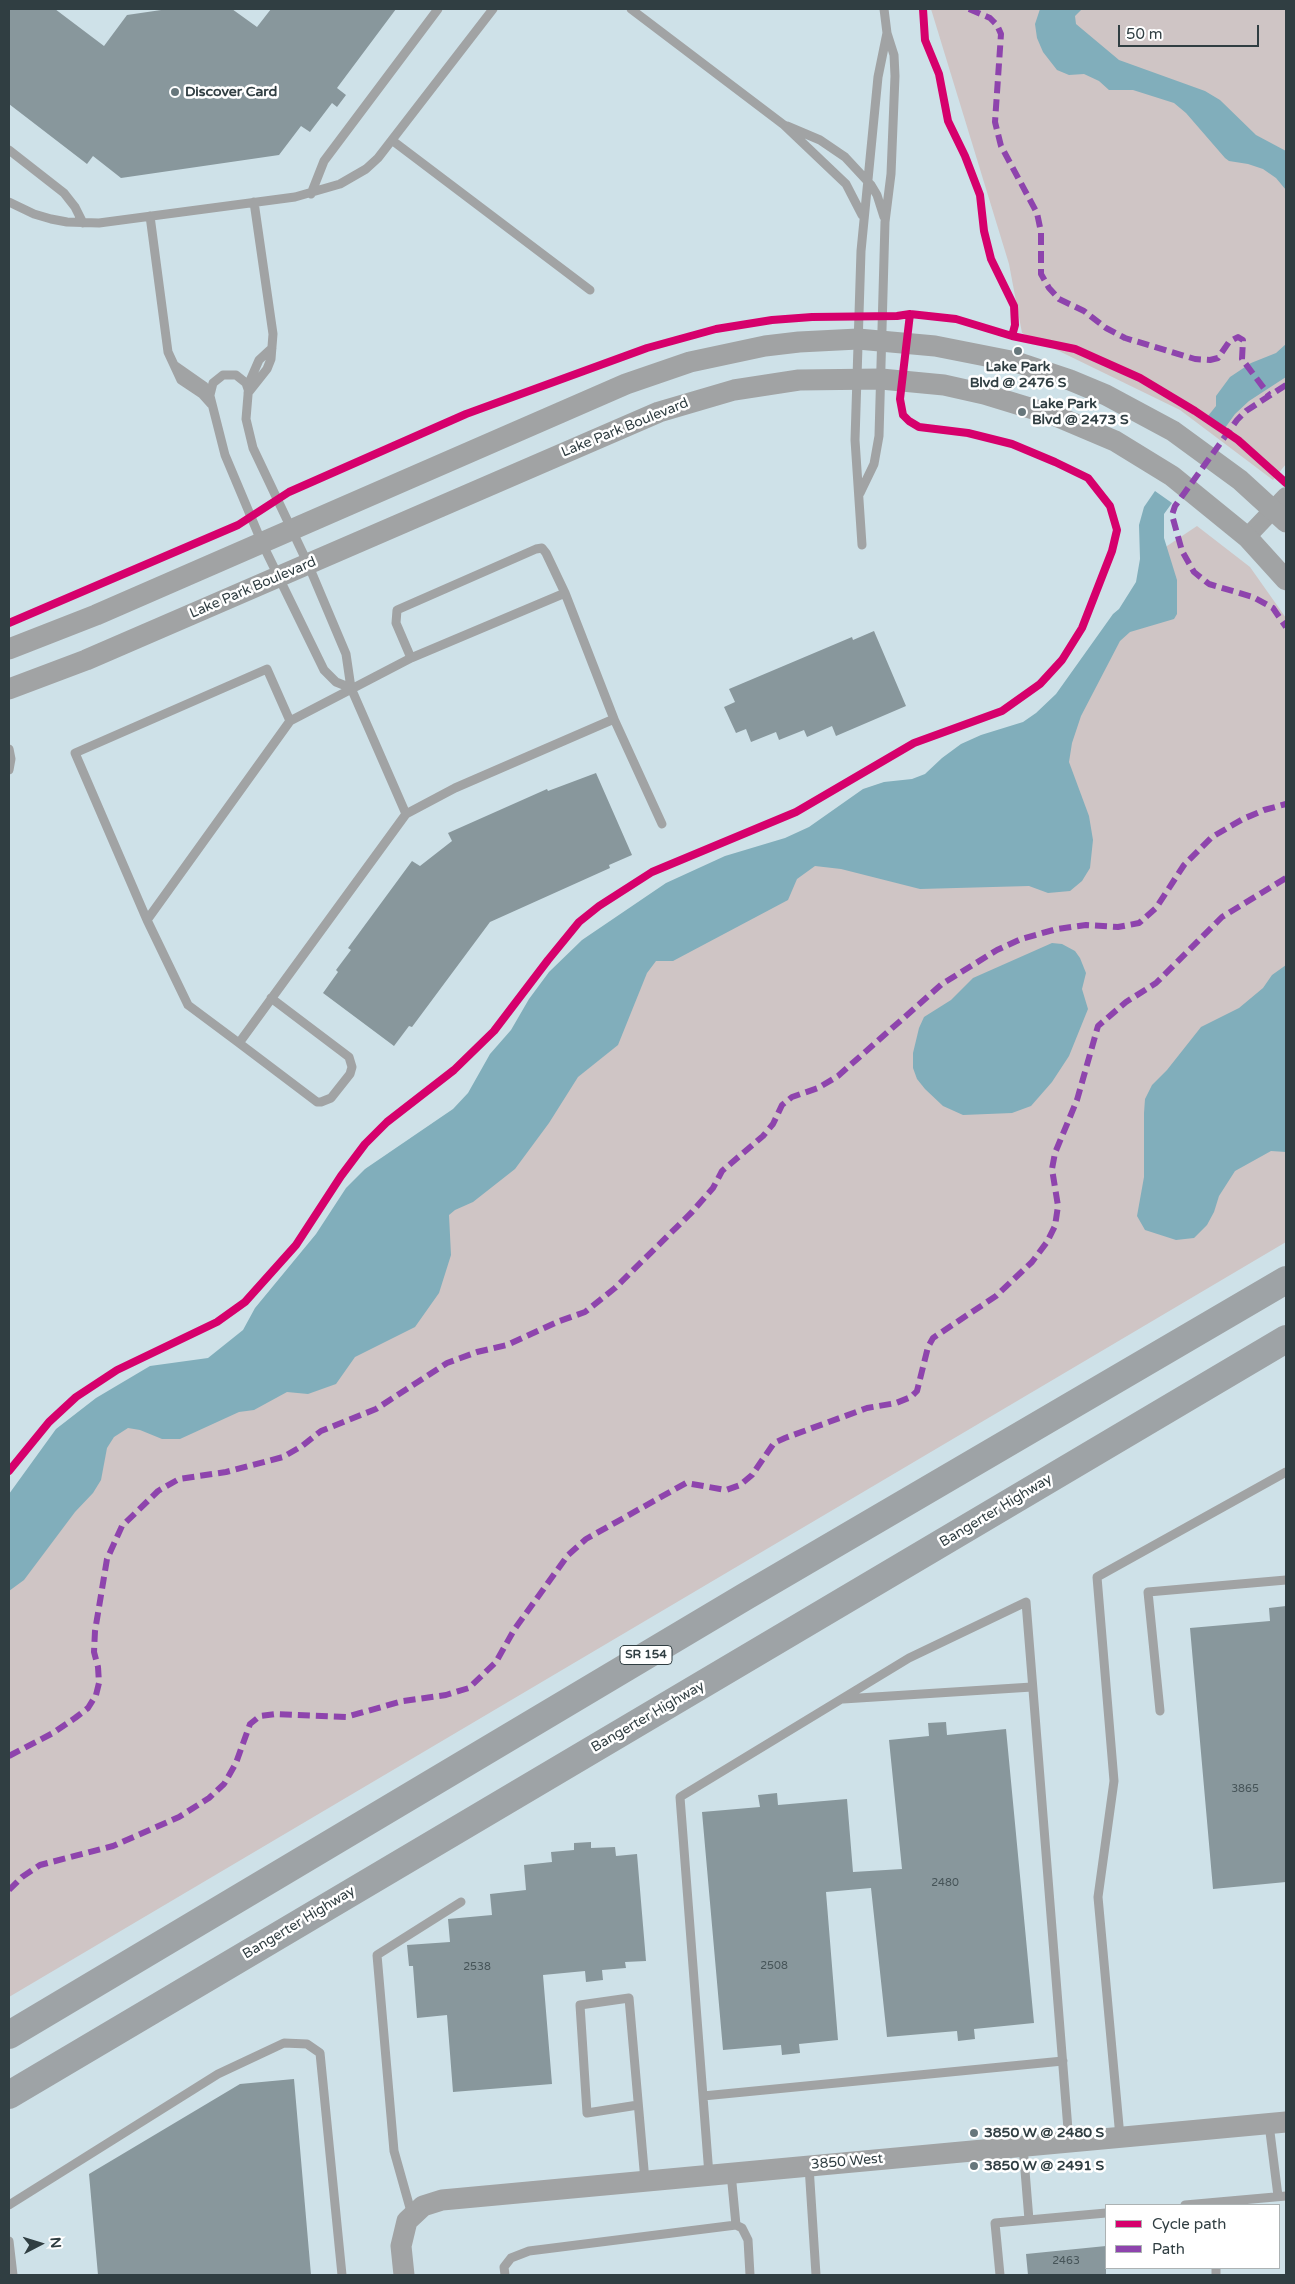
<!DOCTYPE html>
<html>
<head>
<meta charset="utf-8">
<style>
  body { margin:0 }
  #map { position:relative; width:1295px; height:2284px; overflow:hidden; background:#cee1e8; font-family:"Varela Round",sans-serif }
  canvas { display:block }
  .frame { position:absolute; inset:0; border:10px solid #303e42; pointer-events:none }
  .legend { position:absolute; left:1105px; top:2204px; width:175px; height:65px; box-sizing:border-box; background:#fff; border:1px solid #acb2b3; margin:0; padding:6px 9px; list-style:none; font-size:15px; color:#303e42 }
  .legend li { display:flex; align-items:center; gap:10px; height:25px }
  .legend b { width:25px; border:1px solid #acb2b3 }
  .north { position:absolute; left:15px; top:2219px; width:50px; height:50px; -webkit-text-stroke:4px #fff; paint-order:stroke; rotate:85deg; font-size:14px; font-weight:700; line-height:20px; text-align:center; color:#303e42 }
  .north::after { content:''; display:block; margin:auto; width:18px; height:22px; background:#303e42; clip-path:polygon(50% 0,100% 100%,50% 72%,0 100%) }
  .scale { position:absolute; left:1118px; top:25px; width:141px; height:22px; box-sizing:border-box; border:2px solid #303e42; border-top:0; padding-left:6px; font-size:15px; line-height:18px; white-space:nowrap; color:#303e42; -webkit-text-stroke:4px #fff; paint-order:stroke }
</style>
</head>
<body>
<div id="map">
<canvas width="1295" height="2284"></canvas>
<div class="frame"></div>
<ul class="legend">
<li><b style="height:6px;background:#d6006c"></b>Cycle path</li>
<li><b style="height:6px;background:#8e44ad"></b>Path</li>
</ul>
<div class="north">N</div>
<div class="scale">50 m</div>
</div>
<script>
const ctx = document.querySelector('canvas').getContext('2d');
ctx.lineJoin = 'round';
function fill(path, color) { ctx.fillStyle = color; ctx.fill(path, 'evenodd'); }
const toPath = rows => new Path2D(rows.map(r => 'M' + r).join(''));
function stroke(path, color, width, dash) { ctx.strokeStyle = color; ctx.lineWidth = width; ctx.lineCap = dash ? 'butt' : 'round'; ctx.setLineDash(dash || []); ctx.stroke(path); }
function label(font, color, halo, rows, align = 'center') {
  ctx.font = font + ' "Varela Round",sans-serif'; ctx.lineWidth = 5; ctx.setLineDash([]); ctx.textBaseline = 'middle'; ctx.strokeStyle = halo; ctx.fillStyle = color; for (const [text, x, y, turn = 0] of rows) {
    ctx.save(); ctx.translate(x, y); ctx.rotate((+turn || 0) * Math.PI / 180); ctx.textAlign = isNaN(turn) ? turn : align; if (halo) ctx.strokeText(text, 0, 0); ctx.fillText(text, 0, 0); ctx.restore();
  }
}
fill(toPath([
  [931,9,1286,9,1286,464,1273,480,1180,410,1022,333,1009,264],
  [1197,526,1250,567,1286,618,1286,1242,9,1997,9,1509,75,1456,255,1343,624,949,1059,722,1164,548]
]), '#cfc5c5');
fill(toPath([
  [1040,9,1082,9,1075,16,1076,24,1119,60,1205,91,1220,100,1256,135,1286,151,1286,190,1276,178,1263,169,1248,164,1229,161,1225,158,1186,113,1174,103,1133,90,1109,90,1099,81,1084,74,1069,75,1057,70,1043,52,1037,38,1035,24],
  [1286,344,1286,377,1249,401,1235,414,1225,428,1208,416,1216,406,1216,396,1230,377,1251,363,1276,353],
  [1155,491,1172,503,1164,514,1164,538,1177,580,1177,614,1174,619,1130,632,1120,641,1081,716,1072,743,1069,762,1089,816,1093,840,1090,868,1082,881,1070,891,1048,893,1029,886,920,889,841,869,815,866,797,879,788,900,673,961,656,961,647,973,618,1045,578,1077,549,1123,515,1169,473,1202,455,1210,449,1215,451,1255,439,1293,415,1327,355,1357,336,1384,308,1394,287,1392,254,1410,239,1412,180,1439,162,1439,140,1430,128,1428,114,1437,107,1448,101,1480,93,1493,75,1512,24,1580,9,1591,9,1494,56,1429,96,1398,150,1366,208,1358,243,1330,255,1308,316,1234,346,1188,365,1169,453,1109,468,1093,490,1054,511,1030,529,999,549,972,582,940,666,883,725,856,785,838,809,827,863,789,884,782,912,779,925,774,942,758,961,744,981,735,1023,722,1036,713,1056,694,1113,614,1119,609,1136,582,1140,559,1139,525,1144,507],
  [1052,943,1062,944,1075,951,1080,958,1086,973,1082,989,1088,1009,1069,1056,1052,1082,1031,1106,1012,1113,963,1115,943,1106,925,1089,917,1079,913,1068,913,1053,919,1028,924,1017,951,1000,973,978],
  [1286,965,1286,1152,1271,1151,1235,1171,1219,1196,1214,1212,1207,1225,1194,1238,1176,1240,1145,1230,1137,1216,1144,1177,1144,1113,1145,1099,1152,1085,1167,1070,1201,1027,1239,1008,1263,988,1272,975]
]), '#81aebb');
fill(toPath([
  [9,9,55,9,104,46,127,15,168,9,232,9,257,27,271,9,396,9,337,88,346,95,337,107,332,103,310,132,301,126,279,155,121,178,93,156,87,164,9,104],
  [874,631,906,706,836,736,832,726,807,737,804,730,779,740,776,732,751,742,746,729,736,733,724,707,735,702,729,689,852,637,853,640],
  [596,773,632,855,609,865,610,868,490,922,412,1027,409,1026,394,1046,323,993,338,972,336,970,351,950,348,948,412,861,420,866,452,841,448,833,547,789,548,791],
  [1286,1606,1286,1882,1213,1889,1190,1628,1270,1621,1269,1608],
  [946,1722,947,1735,1006,1729,1034,2023,974,2029,975,2039,958,2041,957,2031,887,2037,871,1888,826,1892,838,2040,799,2044,800,2053,782,2055,781,2045,723,2050,702,1812,760,1807,758,1795,777,1793,778,1805,847,1799,853,1872,902,1869,889,1740,929,1736,928,1723],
  [591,1842,591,1848,615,1847,616,1856,637,1854,646,1961,625,1962,626,1968,602,1970,603,1980,586,1982,585,1971,543,1975,552,2084,453,2092,447,2015,417,2018,413,1966,409,1966,407,1945,450,1942,448,1919,492,1915,490,1894,526,1890,524,1865,552,1862,551,1852,574,1850,574,1843],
  [294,2079,311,2275,98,2275,89,2174,240,2084],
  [1106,2246,1106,2275,1028,2275,1026,2254]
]), '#88979c');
stroke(toPath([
  [631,9,784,125,846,184,862,215],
  [787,126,820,140,845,157,871,185,877,195,884,217],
  [393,141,590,290],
  [9,150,64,193,75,207,83,223],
  [311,194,324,161,438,9],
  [9,202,34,214,51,219,67,222,99,223,295,197,340,184,366,169,378,158,493,9],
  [150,216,168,352,181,380,202,394,211,404],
  [272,348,259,360,249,383,246,419,253,448,308,564,346,654,351,688,406,814],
  [174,365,204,386,209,392,225,455,262,543,324,670,336,682,351,688],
  [248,393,267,369,271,359,273,334,254,202],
  [210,395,213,383,223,375,236,375,246,383,248,389],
  [860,493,874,464,879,436,885,222,891,174,895,76,894,55,887,33,884,9],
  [862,545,855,440,861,251,878,77,887,33],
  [411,658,396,623,397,610,536,549,542,548,546,553,565,593],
  [614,719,565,593,411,658,290,721,147,920,188,1005,239,1043,406,814,455,788,614,719,662,824],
  [9,749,11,759,9,770],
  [147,920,75,753,267,669,290,721],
  [239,1043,317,1102,321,1102,331,1098,350,1074,352,1067,349,1057,271,998],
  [843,1699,1032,1687],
  [1160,1711,1148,1592,1286,1580],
  [703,2096,1063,2061],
  [638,2105,587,2113,580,2005,629,1998,645,2181],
  [1269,2124,1278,2196],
  [1120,2137,1098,1897,1114,1781,1097,1577,1286,1472],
  [1023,2146,1029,2220],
  [809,2166,816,2275],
  [731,2173,736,2225],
  [709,2175,680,1797,909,1658,1026,1602,1069,2142],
  [9,2205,218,2074,284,2043,307,2044,320,2053,342,2275],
  [1185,2205,1286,2196],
  [412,2215,394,2151,377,1955,461,1902],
  [9,2241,13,2275],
  [1216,2268,1216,2275],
  [505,2275,504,2267,511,2258,529,2251,736,2225,742,2228,748,2240,750,2275],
  [1000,2275,995,2223,1106,2213]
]), '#a1a3a4', 9);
stroke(toPath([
  [1247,537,1286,496]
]), '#a1a3a4', 18);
stroke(toPath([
  [9,649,96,615,626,384,690,362,765,346,799,342,858,339,935,346,1016,362,1070,380,1106,395,1173,431,1240,480,1286,522],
  [9,689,86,660,659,412,734,390,799,380,881,379,944,385,984,394,1056,416,1115,441,1172,476,1247,537,1286,580],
  [404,2275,401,2246,407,2221,423,2206,442,2200,1286,2122]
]), '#a1a3a4', 21);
stroke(toPath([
  [9,2035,746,1596,1286,1280],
  [9,2095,1286,1339]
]), '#9ea3a6', 28);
stroke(toPath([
  [969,9,990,18,997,25,1001,34,995,122,1001,146,1037,213,1041,232,1041,274,1049,288,1059,299,1084,311,1106,328,1125,338,1195,359,1210,360,1218,358,1229,342,1238,337,1243,340,1242,359,1269,395],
  [1286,385,1246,411,1237,420,1175,506,1172,515,1182,551,1194,572,1209,584,1253,597,1273,608,1286,627],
  [9,1756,53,1733,75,1718,88,1708,96,1695,99,1683,98,1667,94,1652,95,1631,107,1559,122,1526,158,1491,179,1479,226,1472,283,1457,302,1446,321,1431,376,1409,447,1363,477,1352,507,1345,557,1322,585,1312,615,1288,692,1212,713,1188,722,1171,763,1136,773,1124,782,1105,792,1097,818,1088,838,1076,942,984,997,950,1021,939,1057,929,1086,925,1118,927,1139,923,1156,908,1184,865,1212,837,1243,819,1264,810,1286,804],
  [9,1890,22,1877,40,1865,113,1846,179,1817,209,1798,224,1784,236,1763,250,1724,260,1716,276,1714,346,1717,403,1701,446,1695,469,1688,496,1662,514,1630,568,1555,586,1539,686,1483,726,1490,740,1485,752,1475,774,1443,785,1438,867,1408,896,1403,911,1397,917,1391,928,1347,933,1338,996,1296,1032,1262,1047,1242,1055,1226,1058,1206,1052,1169,1055,1153,1077,1100,1098,1026,1126,1002,1156,983,1222,917,1286,878]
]), '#8e44ad', 6, [12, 6]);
stroke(toPath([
  [923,9,925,40,939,74,948,121,965,156,980,195,984,231,991,259,1014,306,1015,325,1012,336],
  [9,623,238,525,289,492,466,414,647,348,716,329,772,320,812,317,897,316,910,314,956,319,1012,336,1075,349,1140,378,1195,411,1238,440,1286,483],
  [9,1471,49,1422,76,1397,117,1370,217,1322,245,1302,296,1245,341,1176,365,1144,387,1122,454,1070,494,1031,548,960,579,922,599,906,652,872,796,812,914,743,1002,711,1040,684,1062,660,1082,628,1112,551,1117,530,1110,506,1088,478,1055,462,1012,444,968,433,919,427,909,421,903,415,900,399,910,314]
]), '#d6006c', 8);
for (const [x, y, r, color] of [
  [175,92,5,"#67777c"],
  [1018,351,5,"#67777c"],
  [1022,412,5,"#67777c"],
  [974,2133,5,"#67777c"],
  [974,2166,5,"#67777c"]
]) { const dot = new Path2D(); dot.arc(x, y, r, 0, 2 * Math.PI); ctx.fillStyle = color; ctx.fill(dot); stroke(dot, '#fff', 2); }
label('11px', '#465458', null, [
  ["3865",1245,1789],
  ["2480",945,1883],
  ["2508",774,1966],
  ["2538",477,1967],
  ["2463",1066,2261]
]);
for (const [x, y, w] of [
  [646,1655,52]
]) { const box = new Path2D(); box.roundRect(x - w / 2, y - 9.5, w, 19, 4); ctx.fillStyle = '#fff'; ctx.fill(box); stroke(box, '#303e42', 1); }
label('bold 12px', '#303e42', null, [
  ["SR 154",646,1655]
]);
label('bold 14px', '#303e42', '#fff', [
  ["Discover Card",185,92],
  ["Lake Park",1018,367,"center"],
  ["Blvd @ 2476 S",1018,383,"center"],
  ["Lake Park",1032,404],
  ["Blvd @ 2473 S",1032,420],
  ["3850 W @ 2480 S",984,2133],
  ["3850 W @ 2491 S",984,2166]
], 'left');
label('14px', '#303e42', '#fff', [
  ["Lake Park Boulevard",625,428,-22],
  ["Lake Park Boulevard",253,588,-23],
  ["Bangerter Highway",996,1511,-31],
  ["Bangerter Highway",648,1717,-30],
  ["Bangerter Highway",299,1923,-31],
  ["3850 West",847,2162,-5]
]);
</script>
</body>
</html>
